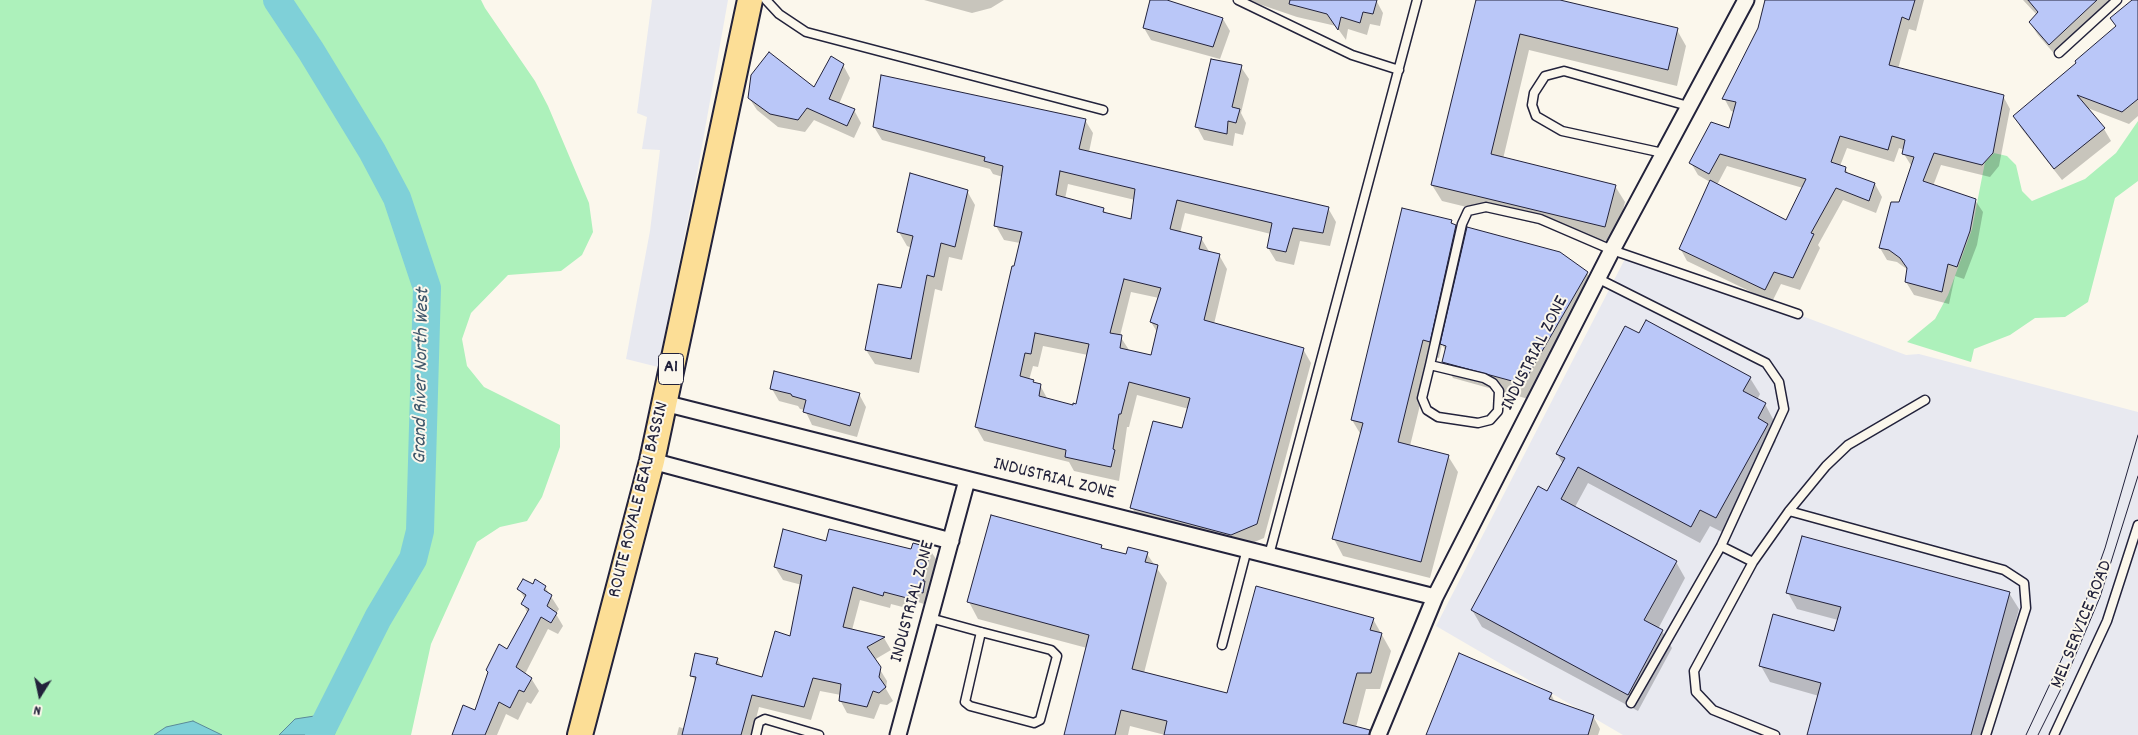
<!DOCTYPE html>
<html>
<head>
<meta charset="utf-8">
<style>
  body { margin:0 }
  #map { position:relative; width:2138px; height:735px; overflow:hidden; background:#fbf7ec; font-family:Dekko,sans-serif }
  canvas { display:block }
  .north { position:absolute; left:15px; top:670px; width:50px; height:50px; -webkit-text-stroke:4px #fbf7ec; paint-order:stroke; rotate:190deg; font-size:14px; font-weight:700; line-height:20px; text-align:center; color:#22223b }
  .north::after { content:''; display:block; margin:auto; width:18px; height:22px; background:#22223b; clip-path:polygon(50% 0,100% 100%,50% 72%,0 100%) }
</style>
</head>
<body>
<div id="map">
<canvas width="2138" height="735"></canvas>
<div class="north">N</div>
</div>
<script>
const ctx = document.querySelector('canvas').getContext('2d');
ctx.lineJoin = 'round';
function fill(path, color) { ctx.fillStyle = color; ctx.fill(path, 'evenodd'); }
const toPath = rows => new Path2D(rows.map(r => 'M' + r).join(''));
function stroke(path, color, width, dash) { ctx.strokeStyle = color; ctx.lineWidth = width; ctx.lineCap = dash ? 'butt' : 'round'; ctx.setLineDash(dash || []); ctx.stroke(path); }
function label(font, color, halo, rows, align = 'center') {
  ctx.font = font + ' Dekko,sans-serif'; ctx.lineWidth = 4; ctx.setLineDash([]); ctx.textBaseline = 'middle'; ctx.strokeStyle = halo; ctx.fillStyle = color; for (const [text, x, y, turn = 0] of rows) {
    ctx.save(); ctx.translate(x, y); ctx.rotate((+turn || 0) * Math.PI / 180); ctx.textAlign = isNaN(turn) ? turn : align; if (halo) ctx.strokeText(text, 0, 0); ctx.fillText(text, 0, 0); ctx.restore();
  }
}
fill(toPath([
  [652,0,728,0,697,174,658,367,626,359,650,231,660,150,642,149,647,117,637,113],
  [1629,251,1906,355,1919,354,2138,412,2138,735,1623,735,1436,626]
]), '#e8e9f0');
fill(toPath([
  [0,0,481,0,485,8,535,81,548,106,589,203,593,232,582,255,561,271,508,275,471,313,462,339,467,366,484,387,560,425,560,447,542,497,527,521,500,527,477,542,431,644,411,735,0,735],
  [2138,121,2138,181,2115,198,2088,302,2065,317,2035,318,2010,335,1974,349,1971,362,1907,342,1935,319,1948,295,1972,229,1985,162,1994,153,2007,156,2016,165,2022,191,2032,201,2085,179,2116,153]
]), '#adf1bb');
const water = toPath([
  [334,713,338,725,334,735,279,735,295,719,334,713],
  [193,721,222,735,154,735,166,727,193,721]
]);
fill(water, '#7fd0d8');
stroke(water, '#5a8a99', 1);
fill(toPath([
  [924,0,1004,0,991,8,972,13],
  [1151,0,1163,0,1223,19,1230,31,1220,59,1151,40,1144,28],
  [1247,0,1376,0,1383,13,1380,26,1370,24,1367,35,1348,29,1346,40,1336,26,1297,17],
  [1477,0,1555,0,1677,30,1686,46,1677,86,1529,50,1503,159,1615,186,1625,202,1615,243,1442,201,1432,185],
  [1767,0,1924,0,1916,31,1909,29,1898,69,2003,96,2010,109,1999,166,1990,177,1941,165,1933,186,1975,200,1983,212,1977,245,1964,279,1955,276,1949,304,1914,295,1906,282,1908,270,1897,262,1887,260,1880,248,1900,204,1912,167,1904,154,1905,150,1899,148,1894,162,1847,148,1840,166,1845,168,1849,175,1875,184,1882,197,1876,213,1843,200,1818,245,1820,248,1800,290,1781,284,1772,302,1687,261,1680,248,1710,182,1698,175,1691,163,1730,129,1734,112,1731,111,1724,98,1759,28],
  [1727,166,1803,188,1787,221,1717,185],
  [2023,0,2118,0,2057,57,2038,35,2030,23,2037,15],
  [2134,0,2138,0,2138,116,2129,124,2085,107,2104,129,2111,141,2062,180,2021,128,2014,116,2077,63,2117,27,2111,18],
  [843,65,850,78,839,104,854,110,861,123,854,138,814,120,805,132,778,127,757,110,749,98,814,89],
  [1241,67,1249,79,1241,113,1246,123,1243,135,1235,133,1233,146,1204,140,1197,127],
  [1085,120,1093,133,1089,152,1328,208,1336,222,1330,246,1300,241,1294,265,1276,261,1268,248,1271,234,1185,213,1180,233,1201,238,1210,253,1219,255,1227,269,1214,324,1303,349,1311,363,1264,538,1240,548,1139,521,1132,507,1183,429,1189,409,1137,395,1129,427,1127,427,1119,481,1074,471,1069,462,984,441,976,427,1020,243,1004,240,996,226,1003,177,993,174,990,169,882,140,874,127],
  [1068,184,1135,200,1132,221,1106,214,1103,209,1065,199],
  [1131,292,1159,298,1151,322,1157,332,1151,357,1129,350,1120,336],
  [1043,346,1088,355,1077,405,1074,407,1048,400,1040,385,1029,380,1033,366,1038,367],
  [967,191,975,205,962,260,949,257,942,291,935,289,919,373,875,364,866,350,902,290,912,248,907,246,899,232],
  [1451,221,1465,242,1587,273,1597,290,1532,400,1453,378,1443,361,1446,352,1442,344,1439,358,1432,356,1410,446,1448,456,1458,472,1430,578,1343,556,1334,539,1361,435,1352,420],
  [1750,378,1760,394,1757,400,1765,404,1774,421,1770,430,1776,441,1726,534,1710,526,1700,543,1588,483,1575,507,1676,562,1685,578,1658,629,1662,631,1672,648,1638,711,1482,627,1472,610,1548,493,1563,464,1557,454],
  [772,389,859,394,866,407,857,437,812,425,805,410,800,409,798,406,779,401],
  [827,543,912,550,930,550,938,562,930,606,918,602,914,610,891,604,890,608,860,600,852,630,884,638,891,650,874,660,887,681,886,689,893,701,887,705,880,704,874,719,847,713,840,700,841,695,820,691,811,720,759,707,752,735,677,735,679,727,685,729,696,683,692,675,717,659,722,667,763,679,791,638,802,585,783,580,775,567],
  [1101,546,1103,550,1127,556,1147,554,1167,583,1144,673,1228,695,1373,619,1391,651,1380,689,1366,689,1354,735,1165,735,1130,726,1128,735,1065,735,1087,648,978,619,969,602],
  [534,586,545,587,559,609,556,614,563,626,558,634,548,629,525,674,531,678,539,691,531,704,527,702,518,720,506,714,497,735,453,735,476,712,528,614,523,604,525,599,519,589],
  [1788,593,2009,593,2019,609,1984,735,1808,735,1819,696,1770,682,1761,666,1835,633,1838,620,1797,609],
  [1551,694,1555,702,1593,716,1600,729,1598,735,1428,735]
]), '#0003');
stroke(toPath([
  [277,0,311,51,372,151,397,198,427,288,420,531,413,559,378,618,319,735]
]), '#7fd0d8', 28);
const building = toPath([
  [1150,0,1167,0,1223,18,1213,47,1143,28,1150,0],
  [1290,0,1377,0,1373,14,1363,12,1360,23,1341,17,1338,30,1327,14,1289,4,1290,0],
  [1476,0,1560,0,1678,28,1668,70,1520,34,1491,154,1616,185,1605,227,1431,185,1476,0],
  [1765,0,1915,0,1909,20,1902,17,1889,65,2004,95,1993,153,1982,165,1934,153,1923,181,1976,199,1970,231,1957,267,1948,264,1942,292,1905,282,1907,268,1900,258,1889,250,1879,248,1891,202,1899,202,1914,157,1902,154,1905,140,1892,136,1888,150,1840,136,1831,162,1846,167,1845,172,1875,183,1869,201,1836,188,1811,233,1814,234,1793,278,1774,272,1765,290,1679,249,1710,180,1786,220,1806,179,1720,154,1709,174,1689,163,1711,122,1729,128,1736,102,1722,99,1758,28,1765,0],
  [2028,0,2097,0,2049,45,2029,22,2038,12,2028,0],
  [2132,0,2138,0,2138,99,2122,112,2077,95,2105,128,2054,169,2013,116,2076,63,2075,61,2116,26,2110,18,2132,0],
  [769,52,814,87,831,56,844,64,829,99,855,109,847,126,807,108,798,120,770,114,748,98,751,75,769,52],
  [1211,59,1242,65,1232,107,1240,109,1236,123,1228,121,1227,134,1195,127,1211,59],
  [881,75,1086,119,1079,149,1329,207,1323,233,1293,228,1286,252,1267,248,1272,223,1177,200,1170,229,1202,237,1199,249,1220,254,1204,320,1304,348,1257,524,1231,535,1130,508,1153,421,1182,428,1190,398,1129,382,1121,414,1119,414,1113,449,1115,450,1111,467,1065,457,1066,450,975,427,1012,266,1014,266,1022,232,994,226,1003,166,984,161,985,157,873,127,881,75],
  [1060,171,1135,189,1131,219,1103,212,1104,208,1056,195,1060,171],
  [1124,279,1161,288,1150,322,1158,325,1151,355,1120,348,1122,335,1110,333,1124,279],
  [1035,333,1089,344,1076,404,1073,403,1073,405,1039,396,1041,384,1033,382,1034,380,1020,376,1025,353,1031,354,1035,333],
  [910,173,968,190,955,247,941,243,934,277,927,275,911,359,865,350,878,284,901,288,913,236,897,232,910,173],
  [1402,208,1452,220,1451,223,1456,225,1430,342,1423,340,1398,442,1449,455,1421,562,1332,539,1363,423,1351,420,1402,208],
  [1467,227,1560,252,1588,272,1523,384,1442,362,1446,346,1440,344,1467,227],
  [1646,320,1751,377,1743,391,1766,403,1758,418,1768,424,1716,518,1700,510,1691,527,1578,467,1561,499,1677,561,1644,620,1663,630,1628,695,1471,610,1538,486,1547,491,1565,458,1556,454,1625,326,1639,333,1646,320],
  [774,371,860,393,850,426,803,412,806,400,792,396,791,394,770,389,774,371],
  [991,515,1102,545,1101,548,1126,554,1128,547,1148,552,1145,562,1158,565,1132,669,1227,693,1256,586,1374,618,1370,630,1382,633,1371,673,1357,673,1343,723,1370,730,1369,735,1164,735,1167,721,1121,710,1115,735,1064,735,1089,635,967,602,991,515],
  [783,529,826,541,829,529,911,549,913,543,931,548,923,581,925,581,923,593,911,590,907,598,884,592,883,596,853,587,843,627,885,637,867,647,881,667,879,677,886,687,879,693,873,691,867,707,839,701,841,684,813,678,804,707,752,695,741,735,682,735,696,677,690,676,695,653,718,658,716,664,762,677,775,631,790,636,802,575,774,567,783,529],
  [1802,536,2010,592,1971,735,1807,735,1821,683,1759,666,1773,614,1834,631,1841,607,1786,593,1802,536],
  [523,579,533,584,535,579,546,586,544,590,552,595,547,606,557,613,551,623,541,617,516,667,532,678,524,692,519,690,510,708,499,702,485,735,452,735,463,705,475,710,488,672,486,670,499,644,507,649,529,609,521,604,526,595,517,589,523,579],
  [1459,653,1552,693,1549,699,1594,715,1588,735,1426,735,1459,653]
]);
fill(building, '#bac7f8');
stroke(building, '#22223b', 1);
const service = toPath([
  [766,0,779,14,806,32,1103,110],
  [1238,0,1352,55,1399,70],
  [2059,53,2117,0],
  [1663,153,1562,131,1536,116,1532,105,1534,93,1545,76,1564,71,1688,106],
  [1597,278,1766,363,1779,382,1784,409,1721,546,1631,703],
  [1430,365,1484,378,1493,383,1499,391,1498,411,1490,420,1478,423,1438,417,1427,410,1422,398,1430,365,1462,224,1468,211,1486,207,1540,219,1612,250,1798,314],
  [1789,511,2004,570,2024,583,2026,608,1986,735],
  [1721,546,1753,562],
  [1269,555,1417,0],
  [930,618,981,632,1051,650,1057,656,1040,720,1034,723,970,706,965,702,981,632],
  [1222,645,1247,549],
  [756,735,759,722,765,719,819,735],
  [1775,735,1713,710,1696,692,1694,671,1753,562,1789,511,1826,466,1848,445,1925,400],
  [2054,735,2107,621,2138,525]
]);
const minor = toPath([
  [664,403,1435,597],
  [652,461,951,541],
  [898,735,967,480],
  [1378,735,1435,597,1612,250,1746,0]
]);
const primary = toPath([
  [580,735,652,461,750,0]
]);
stroke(service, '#22223b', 11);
stroke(minor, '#22223b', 19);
stroke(primary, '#22223b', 28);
stroke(service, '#fbf7ec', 8);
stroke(minor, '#fbf7ec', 15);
stroke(primary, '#fcde96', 24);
stroke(toPath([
  [2026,735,2072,637,2090,590,2105,548,2138,435],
  [2038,735,2062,687,2100,597,2138,476]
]), '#22223b', 1);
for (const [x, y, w] of [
  [671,369,25]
]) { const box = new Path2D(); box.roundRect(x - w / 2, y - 15.5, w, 31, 4); ctx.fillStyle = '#fbf7ec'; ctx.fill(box); stroke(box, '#22223b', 1); }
label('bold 18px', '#22223b', null, [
  ["A1",671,369]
]);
label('19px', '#22223b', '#fbf7ec', [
  ["INDUSTRIAL ZONE",1536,354,-63],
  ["INDUSTRIAL ZONE",1054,480,14],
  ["ROUTE ROYALE BEAU BASSIN",640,500,-76],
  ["INDUSTRIAL ZONE",914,602,-75],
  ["MEL SERVICE ROAD",2083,625,-68]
]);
label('italic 20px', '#3e566a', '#fbf7ec', [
  ["Grand River North West",423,376,-89]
]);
</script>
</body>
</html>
